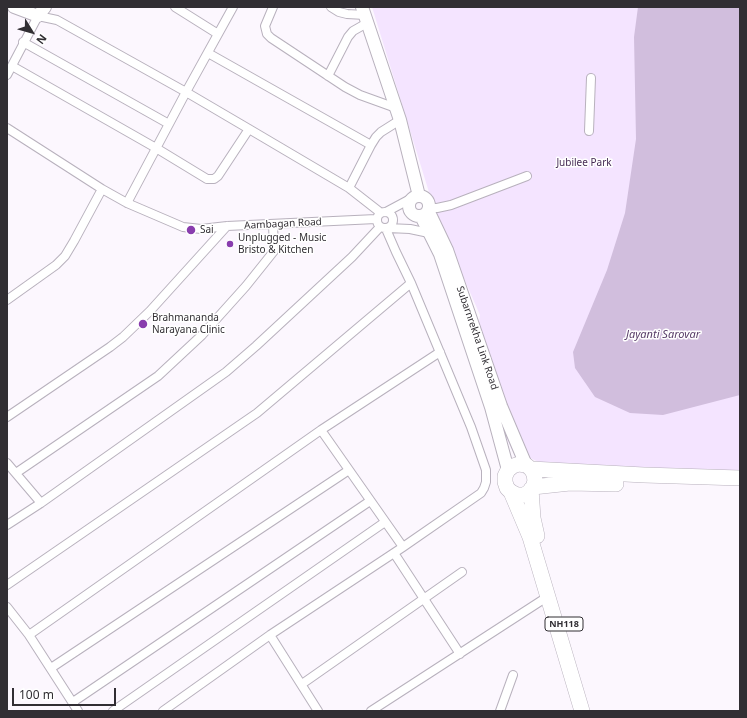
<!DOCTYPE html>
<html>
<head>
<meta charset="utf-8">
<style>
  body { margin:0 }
  #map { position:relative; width:747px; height:718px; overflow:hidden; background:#fcf7fe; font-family:"Noto Sans",sans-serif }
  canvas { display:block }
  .frame { position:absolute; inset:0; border:8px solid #312e33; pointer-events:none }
  .north { position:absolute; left:12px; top:12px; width:40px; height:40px; -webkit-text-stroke:3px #fff; paint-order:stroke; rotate:127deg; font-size:11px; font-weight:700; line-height:16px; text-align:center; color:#312e33 }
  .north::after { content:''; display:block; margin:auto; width:14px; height:18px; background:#312e33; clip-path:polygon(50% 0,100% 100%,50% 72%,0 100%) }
  .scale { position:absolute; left:12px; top:688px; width:104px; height:18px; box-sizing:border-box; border:2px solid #312e33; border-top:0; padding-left:5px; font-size:12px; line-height:14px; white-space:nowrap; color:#312e33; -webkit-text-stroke:3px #fff; paint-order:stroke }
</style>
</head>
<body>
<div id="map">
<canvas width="747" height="718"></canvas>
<div class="frame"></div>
<div class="north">N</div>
<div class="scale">100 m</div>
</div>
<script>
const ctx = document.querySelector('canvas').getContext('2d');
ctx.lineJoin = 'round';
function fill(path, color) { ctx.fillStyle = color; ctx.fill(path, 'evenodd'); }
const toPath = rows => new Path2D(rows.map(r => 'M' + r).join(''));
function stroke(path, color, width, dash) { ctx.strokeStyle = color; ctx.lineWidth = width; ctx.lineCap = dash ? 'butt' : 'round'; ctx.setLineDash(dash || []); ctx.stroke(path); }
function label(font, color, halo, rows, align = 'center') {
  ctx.font = font + ' "Noto Sans",sans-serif'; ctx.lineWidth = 3; ctx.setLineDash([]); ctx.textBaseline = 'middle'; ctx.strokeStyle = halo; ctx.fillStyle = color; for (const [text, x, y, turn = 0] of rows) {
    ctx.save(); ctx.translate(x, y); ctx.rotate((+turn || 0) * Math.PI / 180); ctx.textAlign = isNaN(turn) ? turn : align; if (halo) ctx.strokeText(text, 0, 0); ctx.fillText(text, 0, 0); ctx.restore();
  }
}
fill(toPath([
  [372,7,740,7,740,475,561,472,512,450,490,402,476,344,480,315,436,215]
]), '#f4e4ff');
fill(toPath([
  [638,7,740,7,740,395,663,415,630,413,595,397,575,368,573,352,607,270,625,213,636,139,634,37]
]), '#d1bedd');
const street = toPath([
  [175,7,218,34],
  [273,7,265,26,267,34,271,38,345,87,360,95,396,108],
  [331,7,339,12,347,14,365,15],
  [23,42,169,124],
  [208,53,371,145],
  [12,66,156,148,207,179,214,179,218,176,249,129],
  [7,75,38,16,57,20,186,92,249,129,349,188,381,213],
  [328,76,348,37,353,31,367,23],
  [7,128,102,189,127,203,183,227,201,229,227,226,376,219],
  [589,131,591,78],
  [349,188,371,145,376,137,381,132,400,120],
  [127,203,186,92,233,7],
  [428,208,437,208,451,205,527,176],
  '377 220a8 8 0 1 1 16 0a8 8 0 1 1-16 0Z',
  [386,212,414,197],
  [388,228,410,229,429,233],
  [7,300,56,265,65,256,74,241,102,189],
  [7,417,110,347,123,337,150,311,227,226],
  [321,430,403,547],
  [7,463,41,503],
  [16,473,158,376,202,335,246,286,274,251,273,224],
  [7,525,41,503,226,372,256,346,352,257,380,227],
  [394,553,460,654],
  [7,585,257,413,411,283],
  [7,607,29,635,78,711],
  [29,635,321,430,440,352],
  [270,635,318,711],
  [51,668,349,470],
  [302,684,462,572],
  [73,702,370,501],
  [113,711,385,522],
  [163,711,270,635,403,547,481,493,484,488,486,482,486,470,471,427,411,283,396,252,386,229],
  [371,711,547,597],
  [500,711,513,675]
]);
const secondary = toPath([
  [14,7,38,16,45,7],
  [362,7,400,120,419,196],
  '409 206a10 10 0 1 1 20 0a10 10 0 1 1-20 0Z',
  [428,210,447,250,501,406,512,432,526,465],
  [421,216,440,254,491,407,508,470]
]);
const highway = toPath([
  [531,469,644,475,740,478],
  [533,487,570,483,616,484],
  [531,489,533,518,537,536],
  [511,492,517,495,524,495,529,492,533,487,535,481,534,474,531,469,526,465,519,464,513,466,508,470,505,476,505,482,507,488,511,492,530,537,582,711]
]);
stroke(street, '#b8b1bd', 10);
stroke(secondary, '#b8b1bd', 14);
stroke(highway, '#b8b1bd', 16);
stroke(street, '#fff', 8);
stroke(secondary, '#fff', 12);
stroke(highway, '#fff', 15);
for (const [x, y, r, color] of [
  [191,230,5,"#893dae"],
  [230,244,4,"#893dae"],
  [143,324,5,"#893dae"]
]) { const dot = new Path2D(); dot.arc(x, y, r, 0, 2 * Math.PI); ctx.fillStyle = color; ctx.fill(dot); stroke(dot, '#fff', 1.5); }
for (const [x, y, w] of [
  [564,624,38]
]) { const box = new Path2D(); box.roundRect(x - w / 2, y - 7, w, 14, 3); ctx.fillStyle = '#fff'; ctx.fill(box); stroke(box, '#312e33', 1); }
label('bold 9px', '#312e33', null, [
  ["NH118",564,624]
]);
label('10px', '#452a54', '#fff', [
  ["Jubilee Park",584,163]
]);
label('10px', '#312e33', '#fff', [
  ["Aambagan Road",283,224,-3],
  ["Subarnrekha Link Road",477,338,71]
]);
label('10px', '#312e33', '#fff', [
  ["Sai",200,230],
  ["Unplugged - Music",238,238],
  ["Bristo & Kitchen",238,250],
  ["Brahmananda",152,318],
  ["Narayana Clinic",152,330]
], 'left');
label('italic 11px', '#573b67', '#fff', [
  ["Jayanti Sarovar",663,335]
]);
</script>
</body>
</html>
